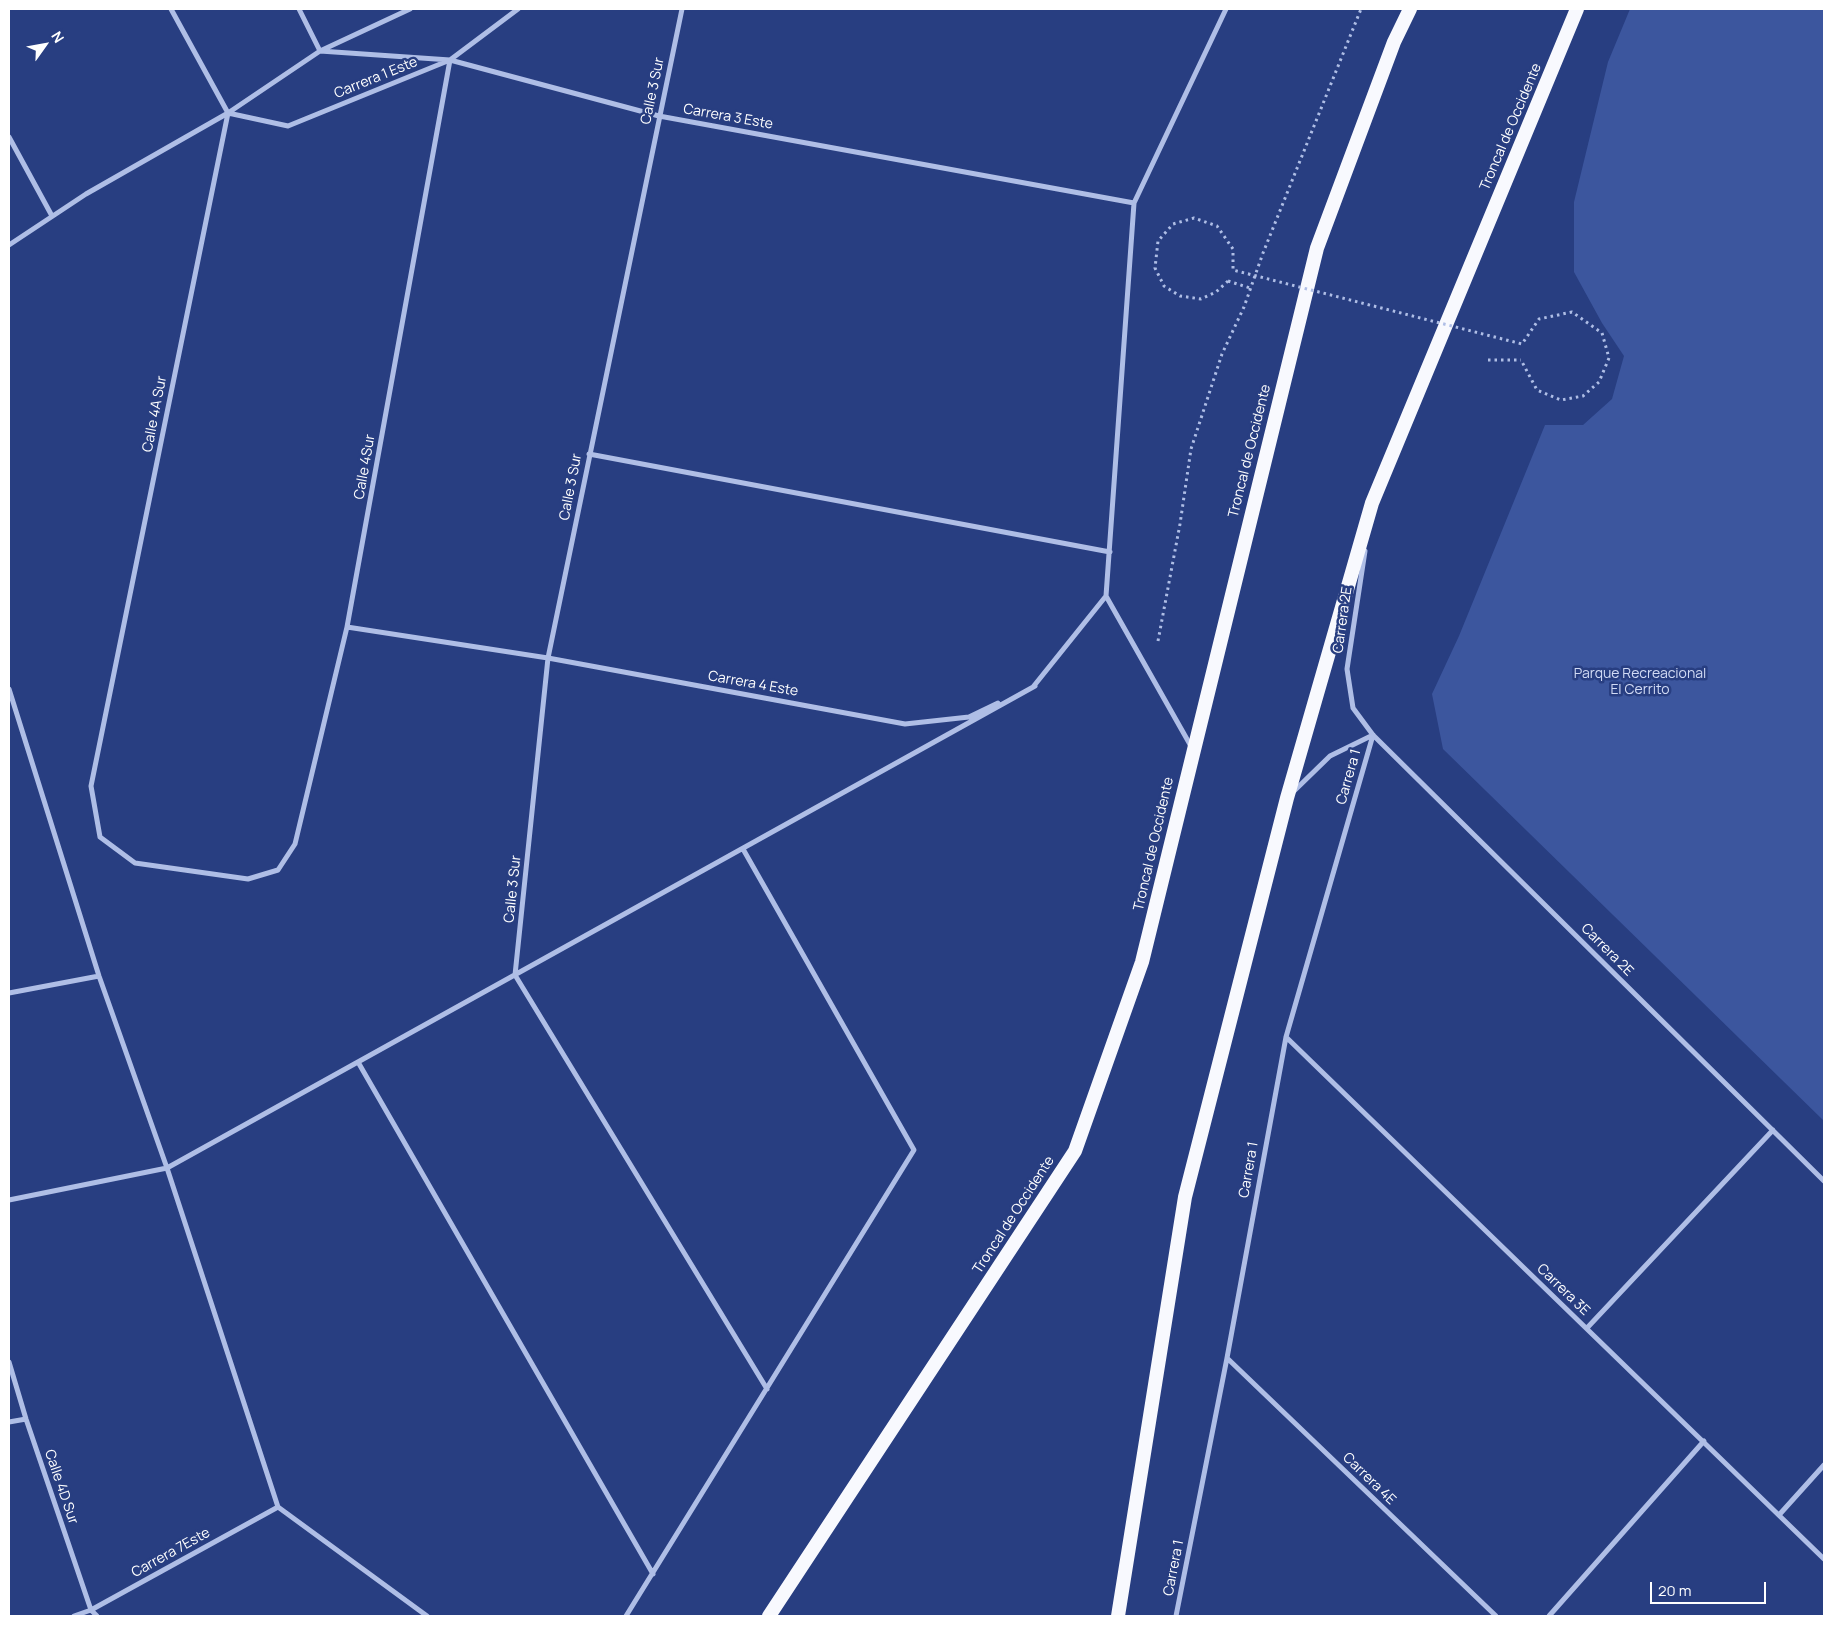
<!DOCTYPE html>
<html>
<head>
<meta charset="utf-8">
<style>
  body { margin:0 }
  #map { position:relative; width:1833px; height:1625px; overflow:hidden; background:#283e81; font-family:Manrope,sans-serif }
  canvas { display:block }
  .frame { position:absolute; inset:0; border:10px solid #fff; pointer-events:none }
  .north { position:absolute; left:20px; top:20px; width:50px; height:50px; -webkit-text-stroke:4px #283e81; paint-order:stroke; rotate:58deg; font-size:14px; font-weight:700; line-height:20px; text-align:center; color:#fff }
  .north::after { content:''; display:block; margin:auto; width:18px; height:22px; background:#fff; clip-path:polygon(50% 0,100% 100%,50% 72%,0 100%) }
  .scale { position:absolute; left:1650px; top:1582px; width:116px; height:22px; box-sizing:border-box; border:2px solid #fff; border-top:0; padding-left:6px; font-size:15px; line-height:18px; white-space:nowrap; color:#fff; -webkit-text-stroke:4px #283e81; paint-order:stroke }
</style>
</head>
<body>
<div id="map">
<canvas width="1833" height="1625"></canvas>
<div class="frame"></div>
<div class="north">N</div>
<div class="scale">20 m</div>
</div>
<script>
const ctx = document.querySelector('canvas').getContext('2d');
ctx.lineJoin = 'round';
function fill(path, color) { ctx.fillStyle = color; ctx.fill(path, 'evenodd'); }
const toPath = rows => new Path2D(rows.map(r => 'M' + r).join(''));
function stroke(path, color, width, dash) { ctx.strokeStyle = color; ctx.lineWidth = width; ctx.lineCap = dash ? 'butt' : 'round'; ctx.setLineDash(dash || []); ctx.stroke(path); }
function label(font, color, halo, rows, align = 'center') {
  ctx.font = font + ' Manrope,sans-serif'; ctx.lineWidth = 5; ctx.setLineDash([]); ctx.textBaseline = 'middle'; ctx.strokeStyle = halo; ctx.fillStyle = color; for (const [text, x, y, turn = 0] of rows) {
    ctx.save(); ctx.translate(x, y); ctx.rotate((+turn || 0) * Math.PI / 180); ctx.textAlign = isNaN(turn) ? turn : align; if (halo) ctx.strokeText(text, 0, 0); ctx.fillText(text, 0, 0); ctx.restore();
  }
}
fill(toPath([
  [1630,9,1824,9,1824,1121,1443,749,1432,694,1459,636,1545,425,1583,425,1612,399,1624,356,1602,323,1574,272,1574,202,1608,62]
]), '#3c569e');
stroke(toPath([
  [1228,281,1250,288],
  [1488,360,1521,360],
  [1158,641,1180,524,1191,449,1222,354,1244,307,1263,253,1361,9]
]), '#afbee6', 3, [2.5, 4]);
stroke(toPath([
  [171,9,228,113,91,786,100,837,135,863,248,879,278,870,295,844,347,627,450,60],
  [299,9,320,51,450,60,659,116,1134,203],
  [682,9,548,658,515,975,767,1389],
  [228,113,288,126,450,60,518,9],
  [9,137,52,216],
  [9,245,86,194,228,113,320,51,410,9],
  [589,454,1110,552],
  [1365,551,1347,669,1353,708,1373,735,1824,1181],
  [347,627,548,658,905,724,969,717,998,703],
  [1033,687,1106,596],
  [9,689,99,976,167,1168,278,1507,427,1616],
  [1192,748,1106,596,1134,203,1226,9],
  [1293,792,1330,756,1373,735],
  [9,993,99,976],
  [1286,1037,1824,1559],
  [358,1062,653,1574],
  [9,1200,167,1168,1035,686],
  [1587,1328,1773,1130],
  [1227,1358,1496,1616],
  [9,1362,26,1419,91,1610,97,1616],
  [9,1422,26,1419],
  [1779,1515,1824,1465],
  [74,1616,91,1610,278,1507],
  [626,1616,914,1150,743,849],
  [1176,1616,1227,1358,1286,1037,1373,735],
  [1549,1616,1704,1441]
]), '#afbee6', 5);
stroke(toPath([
  [769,1616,1075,1151,1142,962,1317,248,1394,42,1410,9],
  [1118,1616,1185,1197,1287,798,1372,503,1577,9]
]), '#f8f9fe', 14);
stroke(toPath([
  [1228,281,1216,292,1201,299,1180,296,1164,286,1155,268,1158,241,1173,224,1194,218,1217,226,1233,249,1233,270,1522,344,1539,319,1572,312,1602,333,1609,358,1599,382,1583,396,1561,400,1537,390,1521,360]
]), '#afbee6', 3, [2.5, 4]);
label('14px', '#fff', '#283e81', [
  ["Carrera 1 Este",376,78,-22],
  ["Calle 3 Sur",653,91,-78],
  ["Carrera 3 Este",728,117,10],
  ["Troncal de Occidente",1511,127,-67],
  ["Calle 4A Sur",155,414,-79],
  ["Troncal de Occidente",1250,451,-76],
  ["Calle 4Sur",365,467,-80],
  ["Calle 3 Sur",571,487,-79],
  ["Carrera 2E",1343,620,-82],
  ["Carrera 4 Este",753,684,10],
  ["Carrera 1",1349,777,-74],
  ["Troncal de Occidente",1154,844,-77],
  ["Calle 3 Sur",513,889,-84],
  ["Carrera 2E",1607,950,45],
  ["Carrera 1",1249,1170,-80],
  ["Troncal de Occidente",1014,1215,-57],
  ["Carrera 3E",1563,1290,44],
  ["Carrera 4E",1369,1479,44],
  ["Calle 4D Sur",61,1487,71],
  ["Carrera 7Este",171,1553,-29],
  ["Carrera 1",1174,1568,-79]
]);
label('14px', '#d2dbf5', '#283e81', [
  ["Parque Recreacional",1640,674],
  ["El Cerrito",1640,690]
]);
</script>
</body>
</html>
